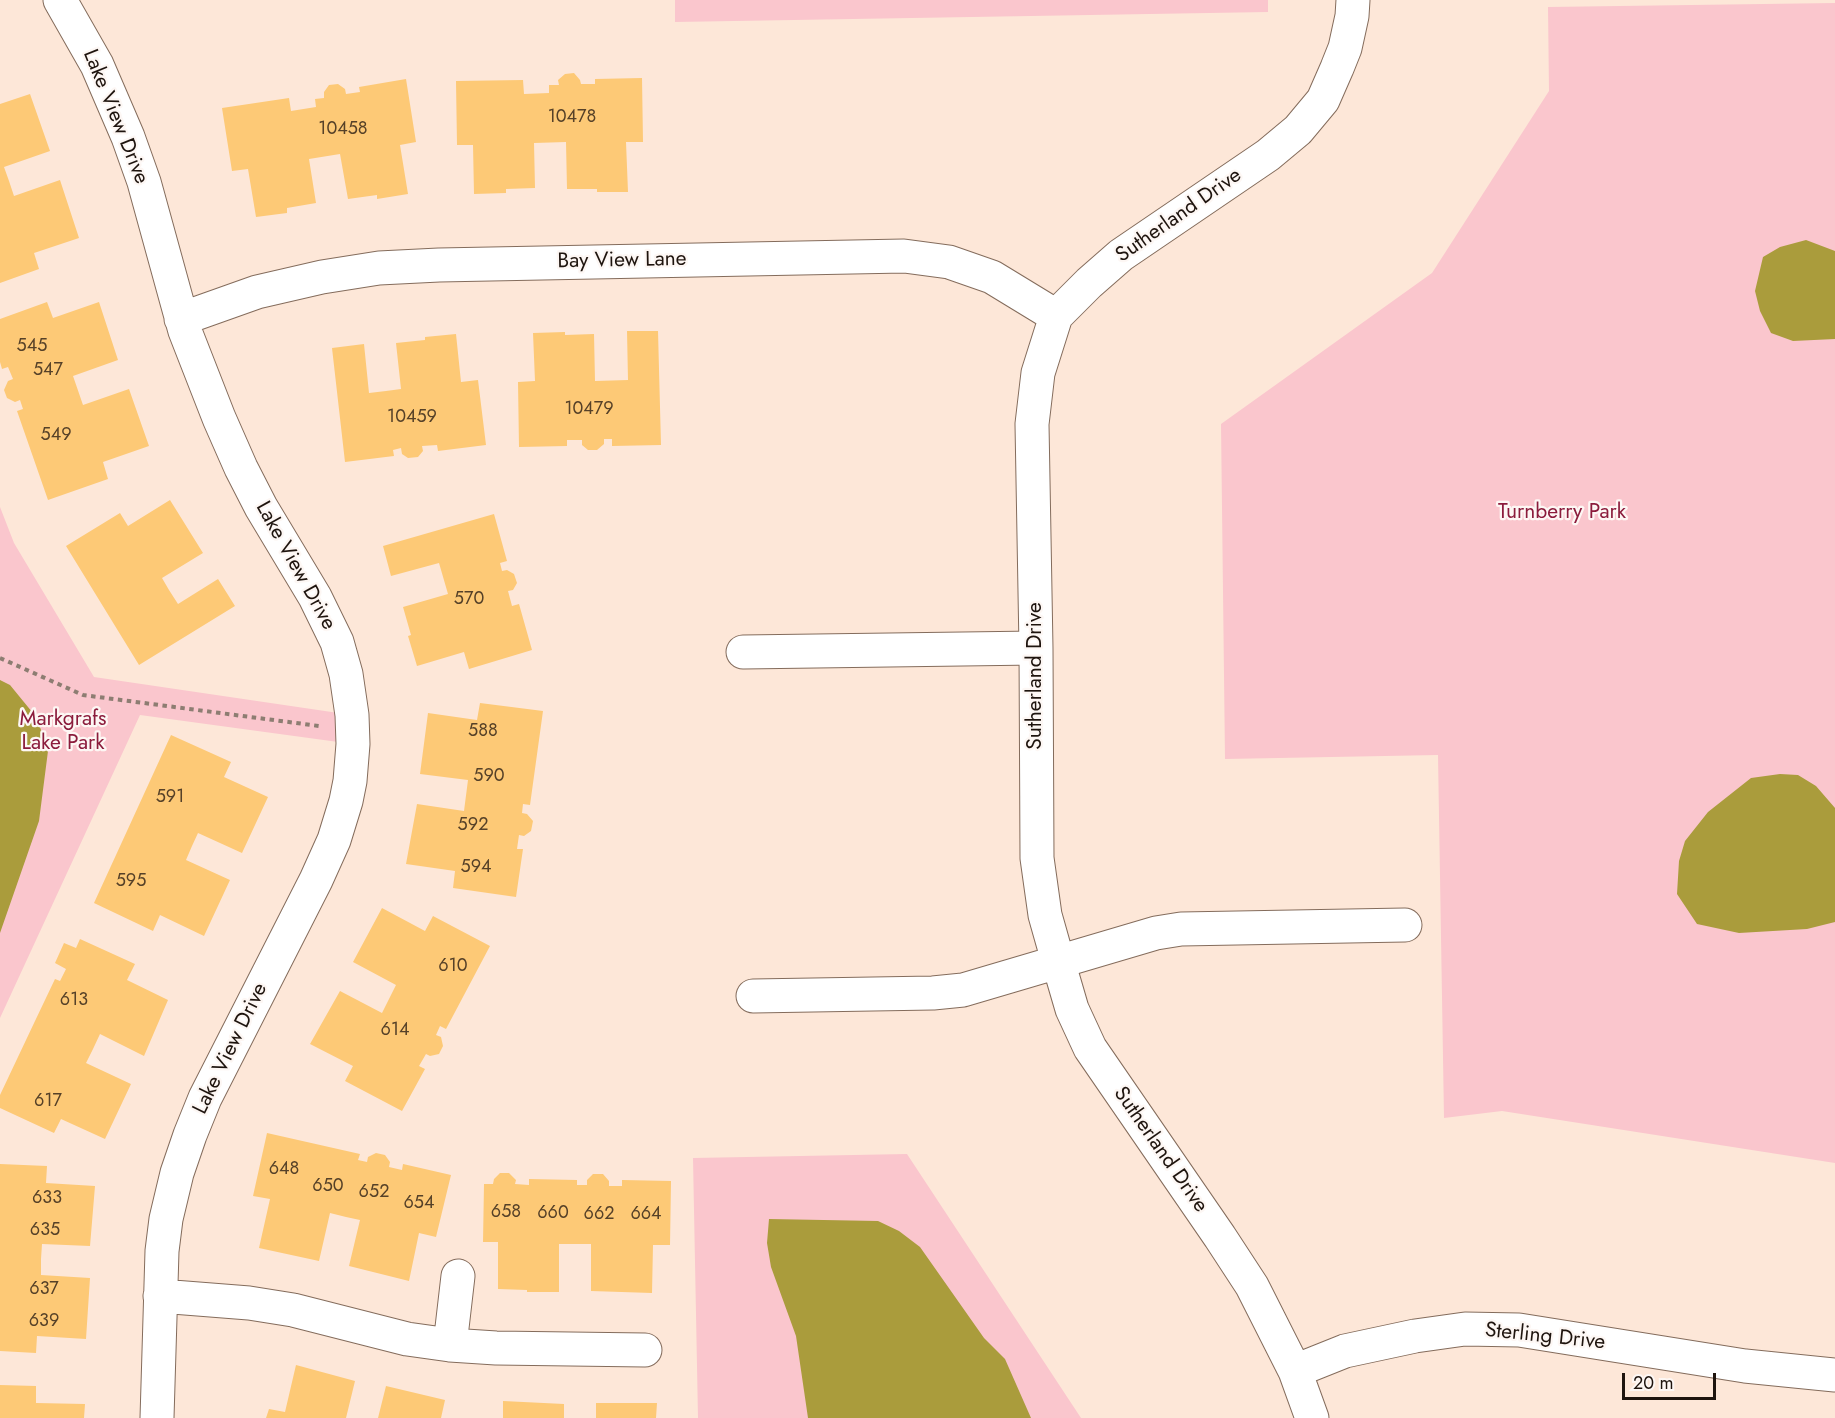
<!DOCTYPE html>
<html>
<head>
<meta charset="utf-8">
<style>
  body { margin:0 }
  #map { position:relative; width:1835px; height:1418px; overflow:hidden; background:#fde7d8; font-family:Jost,sans-serif }
  canvas { display:block }
  .scale { position:absolute; left:1622px; top:1373px; width:94px; height:27px; box-sizing:border-box; border:3px solid #1e140e; border-top:0; padding-left:8px; font-size:18px; line-height:21px; white-space:nowrap; color:#1e140e; -webkit-text-stroke:4px #fdf7f4; paint-order:stroke }
</style>
</head>
<body>
<div id="map">
<canvas width="1835" height="1418"></canvas>
<div class="scale">20 m</div>
</div>
<script>
const ctx = document.querySelector('canvas').getContext('2d');
ctx.lineJoin = 'round';
function fill(path, color) { ctx.fillStyle = color; ctx.fill(path, 'evenodd'); }
const toPath = rows => new Path2D(rows.map(r => 'M' + r).join(''));
function stroke(path, color, width, dash) { ctx.strokeStyle = color; ctx.lineWidth = width; ctx.lineCap = dash ? 'butt' : 'round'; ctx.setLineDash(dash || []); ctx.stroke(path); }
function label(font, color, halo, rows, align = 'center') {
  ctx.font = font + ' Jost,sans-serif'; ctx.lineWidth = 4.5; ctx.setLineDash([]); ctx.textBaseline = 'middle'; ctx.strokeStyle = halo; ctx.fillStyle = color; for (const [text, x, y, turn = 0] of rows) {
    ctx.save(); ctx.translate(x, y); ctx.rotate((+turn || 0) * Math.PI / 180); ctx.textAlign = isNaN(turn) ? turn : align; if (halo) ctx.strokeText(text, 0, 0); ctx.fillText(text, 0, 0); ctx.restore();
  }
}
fill(toPath([
  [675,0,1268,0,1268,12,675,22],
  [1835,3,1835,1163,1502,1111,1444,1118,1438,755,1225,759,1221,424,1432,273,1549,91,1548,7],
  [0,507,14,543,94,677,352,715,353,744,140,715,0,1018],
  [907,1154,1081,1418,698,1418,693,1158]
]), '#fac6cd');
fill(toPath([
  [1806,240,1835,251,1835,339,1793,341,1771,333,1760,311,1755,291,1763,257,1780,247],
  [0,680,10,685,37,718,48,751,39,821,0,933],
  [1780,774,1798,775,1816,786,1835,808,1835,922,1807,929,1739,933,1697,924,1677,894,1679,861,1685,841,1708,812,1751,778],
  [769,1219,878,1221,899,1231,920,1247,984,1338,1005,1359,1031,1418,808,1418,796,1336,771,1267,767,1243]
]), '#aa9c3c');
fill(toPath([
  [574,73,580,80,581,84,595,84,595,79,642,78,643,142,626,142,628,192,597,192,597,189,567,189,566,142,534,143,535,188,506,189,506,193,474,194,473,145,457,145,456,81,523,80,524,94,549,93,549,85,559,85,558,80,565,74],
  [406,79,416,142,400,145,408,194,377,199,377,195,348,199,340,154,309,159,316,203,287,208,287,213,256,217,248,169,232,171,222,108,289,98,291,111,316,107,315,99,324,98,324,92,329,85,338,84,345,89,346,94,360,92,359,87],
  [30,94,50,151,4,167,9,181,14,196,60,180,79,238,34,253,39,269,0,283,0,104],
  [47,302,53,318,99,302,118,360,73,376,83,405,129,389,149,446,103,462,108,479,48,500,17,411,23,409,20,400,15,402,7,398,4,390,8,381,13,379,8,367,2,369,0,362,0,319],
  [627,331,658,331,661,445,612,446,612,439,604,439,604,444,597,450,588,450,582,445,582,440,567,440,567,446,519,447,518,382,535,381,533,333,565,332,565,335,594,334,595,381,628,380],
  [456,334,461,382,478,380,486,445,438,451,437,445,422,446,423,451,418,457,408,458,402,454,401,448,393,450,394,456,345,462,332,348,364,344,369,393,386,391,401,389,396,343,425,340,425,337],
  [170,500,203,553,162,578,169,590,178,604,218,579,235,606,139,665,66,546,120,513,128,526],
  [494,514,507,561,500,563,502,571,507,570,514,574,517,583,513,590,508,591,512,606,519,604,532,650,469,669,464,652,417,666,408,636,411,635,403,607,448,594,439,563,391,576,383,546],
  [480,703,543,711,530,805,523,804,522,813,527,814,533,821,531,831,524,836,519,835,517,849,523,849,516,897,453,888,455,871,406,864,417,804,464,811,468,780,420,774,428,713,477,720],
  [171,735,231,762,224,777,268,797,242,853,198,833,192,846,186,860,230,880,204,936,160,915,153,931,94,903],
  [382,908,425,931,433,916,490,946,446,1029,440,1026,436,1035,441,1037,443,1046,439,1054,430,1056,426,1054,419,1066,425,1069,402,1111,345,1081,353,1066,310,1044,340,991,382,1013,396,985,353,962],
  [80,939,135,964,127,980,168,1000,144,1056,100,1034,93,1049,86,1063,131,1084,105,1139,61,1119,54,1133,0,1108,0,1095,35,1021,55,979,60,981,66,969,55,963,64,943,76,948],
  [267,1133,360,1154,358,1160,367,1162,368,1157,376,1153,385,1155,390,1162,389,1167,402,1170,403,1164,451,1175,436,1237,419,1233,409,1281,349,1266,360,1220,346,1217,330,1213,319,1261,259,1248,270,1199,253,1196],
  [0,1164,47,1166,46,1183,95,1186,90,1246,42,1244,41,1259,41,1275,90,1278,86,1339,37,1336,36,1353,0,1351],
  [500,1173,509,1173,516,1180,515,1184,529,1185,529,1179,577,1180,577,1185,587,1185,587,1180,593,1174,603,1174,609,1181,609,1186,622,1186,622,1180,671,1181,670,1245,653,1245,652,1293,591,1291,591,1244,559,1244,559,1292,527,1292,527,1290,498,1289,498,1242,483,1242,484,1184,493,1184,494,1179],
  [296,1365,355,1381,346,1418,266,1418,269,1409,285,1412],
  [0,1385,36,1386,36,1403,85,1404,84,1418,0,1418],
  [386,1386,445,1400,441,1418,378,1418],
  [503,1401,564,1404,564,1418,503,1418],
  [596,1403,657,1403,656,1418,596,1418]
]), '#fdc976');
const minor = toPath([
  [60,0,97,65,128,137,144,182,185,331,219,418,241,468,261,507,315,597,337,642,346,674,352,715,353,744,350,781,346,801,334,840,316,880,205,1098,190,1135,177,1173,166,1219,162,1251,157,1418],
  [181,319,257,292,322,277,379,268,439,265,904,256,949,262,992,277,1056,316],
  [743,652,1036,648],
  [753,996,933,993,963,990,1156,933,1181,929,1405,925],
  [160,1296,249,1303,293,1310,407,1339,450,1345,496,1348,645,1350],
  [450,1345,458,1276],
  [1295,1371,1345,1351,1415,1336,1465,1329,1519,1330,1745,1366,1835,1375],
  [1312,1418,1295,1371,1252,1286,1220,1237,1090,1048,1072,1009,1058,961,1045,915,1037,858,1036,648,1032,424,1038,373,1056,316,1089,283,1121,255,1268,155,1298,130,1323,100,1337,68,1345,48,1352,16,1353,0]
]);
stroke(minor, '#846c5c', 35);
stroke(toPath([
  [0,658,83,695,319,726]
]), '#8d7d72', 4, [4.5, 4.5]);
stroke(minor, '#fff', 33);
label('18px', '#564128', null, [
  ["10478",572,118],
  ["10458",343,130],
  ["545",32,347],
  ["547",48,371],
  ["10479",589,410],
  ["10459",412,418],
  ["549",56,436],
  ["570",469,600],
  ["588",483,732],
  ["590",489,777],
  ["591",170,798],
  ["592",473,826],
  ["594",476,868],
  ["595",131,882],
  ["610",453,967],
  ["613",74,1001],
  ["614",395,1031],
  ["617",48,1102],
  ["648",284,1170],
  ["650",328,1187],
  ["652",374,1193],
  ["633",47,1199],
  ["654",419,1204],
  ["658",506,1213],
  ["660",553,1214],
  ["662",599,1215],
  ["664",646,1215],
  ["635",45,1231],
  ["637",44,1290],
  ["639",44,1322]
]);
label('21px', '#1e140e', '#fdf7f4', [
  ["Lake View Drive",115,117,68],
  ["Sutherland Drive",1179,216,-35],
  ["Bay View Lane",622,261,-1],
  ["Lake View Drive",295,566,61],
  ["Sutherland Drive",1036,676,-90],
  ["Lake View Drive",231,1049,-64],
  ["Sutherland Drive",1160,1150,55],
  ["Sterling Drive",1545,1337,6]
]);
label('21px', '#8b1c3c', '#fdf7f4', [
  ["Turnberry Park",1562,513],
  ["Markgrafs",63,720],
  ["Lake Park",63,744]
]);
</script>
</body>
</html>
